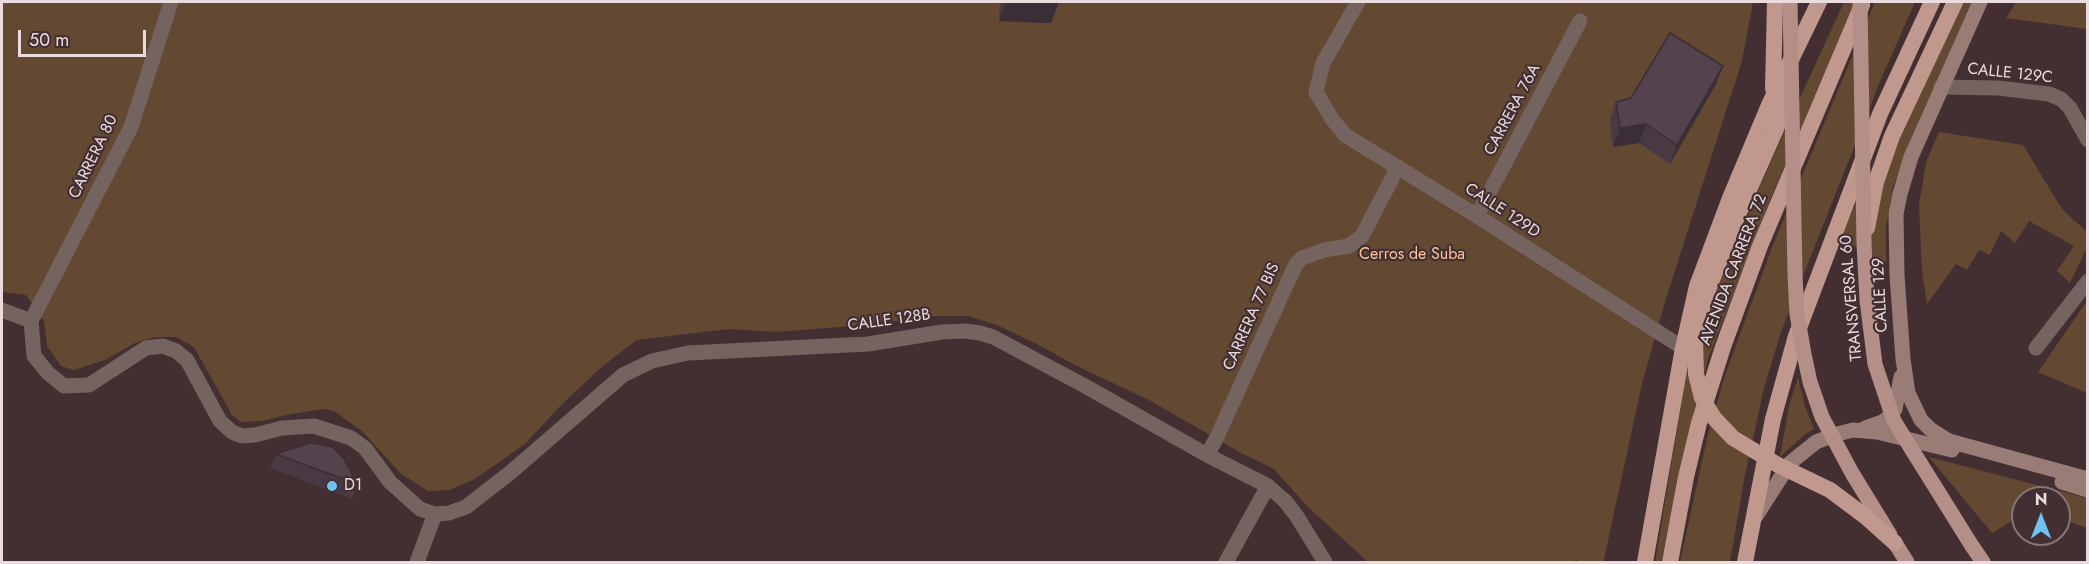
<!DOCTYPE html>
<html>
<head>
<meta charset="utf-8">
<style>
  body { margin:0 }
  #map { position:relative; width:2089px; height:564px; overflow:hidden; background:#432f32; font-family:Jost,sans-serif }
  canvas { display:block }
  .frame { position:absolute; inset:0; border:3px solid #eadcde; pointer-events:none }
  .north { position:absolute; left:2011px; top:486px; width:60px; height:60px; box-sizing:border-box; background:#432f32; border:2px solid #867477; border-radius:50%; rotate:0deg; font-size:16px; font-weight:700; line-height:24px; text-align:center; color:#eadcde }
  .north::after { content:''; display:block; margin:auto; width:21px; height:27px; background:#6fc2f4; clip-path:polygon(50% 0,100% 100%,50% 72%,0 100%) }
  .scale { position:absolute; left:18px; top:30px; width:128px; height:27px; box-sizing:border-box; border:3px solid #eadcde; border-top:0; padding-left:8px; font-size:18px; line-height:21px; white-space:nowrap; color:#eadcde; -webkit-text-stroke:4px #432f32; paint-order:stroke }
</style>
</head>
<body>
<div id="map">
<canvas width="2089" height="564"></canvas>
<div class="frame"></div>
<div class="north">N</div>
<div class="scale">50 m</div>
</div>
<script>
const ctx = document.querySelector('canvas').getContext('2d');
ctx.lineJoin = 'round';
function fill(path, color) { ctx.fillStyle = color; ctx.fill(path, 'evenodd'); }
const toPath = rows => new Path2D(rows.map(r => 'M' + r).join(''));
function stroke(path, color, width, dash) { ctx.strokeStyle = color; ctx.lineWidth = width; ctx.lineCap = dash ? 'butt' : 'round'; ctx.setLineDash(dash || []); ctx.stroke(path); }
function label(font, color, halo, rows, align = 'center') {
  ctx.font = font + ' Jost,sans-serif'; ctx.lineWidth = 4.5; ctx.setLineDash([]); ctx.textBaseline = 'middle'; ctx.strokeStyle = halo; ctx.fillStyle = color; for (const [text, x, y, turn = 0] of rows) {
    ctx.save(); ctx.translate(x, y); ctx.rotate((+turn || 0) * Math.PI / 180); ctx.textAlign = isNaN(turn) ? turn : align; if (halo) ctx.strokeText(text, 0, 0); ctx.fillText(text, 0, 0); ctx.restore();
  }
}
fill(toPath([
  [2,2,1753,2,1742,61,1664,305,1642,384,1604,559,1603,562,1579,562,1576,560,1574,562,1368,562,1306,505,1274,469,1241,453,1149,400,1077,366,1035,343,997,325,968,316,933,316,865,325,776,332,729,329,637,340,604,365,562,404,525,444,475,479,449,490,428,491,400,473,363,432,334,411,324,409,291,414,262,421,241,422,232,415,194,347,176,337,155,337,135,343,105,360,74,370,61,366,47,346,44,321,26,295,2,292],
  [1844,2,1855,2,1771,198,1708,359,1688,439,1661,562,1655,562,1686,376,1711,300,1776,150],
  [1875,2,1915,2,1879,84,1781,332,1764,388,1745,475,1730,562,1680,562,1708,434,1726,372,1773,245],
  [1948,2,1972,2,1911,138,1893,187,1886,228,1886,263,1840,238],
  [2016,2,2087,2,2087,29,2006,18],
  [1939,132,2023,145,2062,209,2087,232,2087,247,2070,283,2057,271,2074,246,2029,221,2015,243,2001,231,1990,255,1979,250,1967,270,1956,264,1927,304,1922,272,1919,205,1926,162],
  [2087,301,2087,393,2038,372],
  [1798,377,1805,406,1814,429,1804,435,1780,457,1789,406],
  [1929,457,2087,498,2087,528,2059,518,2059,498,2023,498,2023,514,1992,533]
]), '#634832');
stroke(toPath([
  [1358,2,1323,63,1316,92,1332,119,1345,135,1477,216,1683,348],
  [1941,87,1998,88,2049,94,2061,99,2070,108,2088,140],
  [1477,216,1580,21],
  [2,310,31,321],
  [31,321,34,356,48,373,64,386,89,385,146,348,163,346,176,351,187,360,220,421,232,432,242,436,255,435,282,428,314,426,351,438,365,448,390,482,420,509,435,514,449,513,466,507,511,472,623,375,652,361,688,353,868,344,942,332,965,331,980,333,993,337,1085,386,1207,455,1268,486,1285,501,1296,515,1325,562],
  [31,321,131,127,171,2],
  [2036,348,2088,281],
  [1207,455,1216,439,1296,264,1302,258,1324,250,1349,246,1362,236,1398,167],
  [417,562,435,514],
  [1226,562,1268,486]
]), '#75635f', 15);
stroke(toPath([
  [1980,2,1911,157,1900,194,1896,214,1897,275,1903,359,1908,393,1921,420,1930,429,1949,441,2088,479],
  [1865,428,1882,422,1889,417,1895,409,1901,377],
  [2062,482,2088,490],
  [1756,516,1790,463,1816,442,1837,434,1853,430,1877,432,1952,450]
]), '#997c75', 15);
stroke(toPath([
  [1895,543,1907,562],
  [1972,546,1983,562]
]), '#b48f87', 15);
stroke(toPath([
  [1773,89,1775,2],
  [1776,129,1791,90],
  [1867,228,1876,182,1892,136,1955,2],
  [1645,562,1683,348,1697,286,1730,198,1769,105,1819,2],
  [1670,562,1686,477,1699,423,1723,347,1760,246,1862,5],
  [1745,562,1773,419,1796,336,1880,114,1932,2]
]), '#c0988e', 16);
stroke(toPath([
  [1790,2,1795,275,1797,314,1804,354,1810,382,1822,417,1852,473,1890,535],
  [1860,2,1864,244,1867,300,1875,364,1894,421,1972,546]
]), '#b48f87', 15);
stroke(toPath([
  [1776,129,1733,226,1704,300,1695,340,1696,374,1702,398,1714,418,1733,438,1778,465,1830,490,1866,517,1895,543]
]), '#c0988e', 16);
fill(toPath([
  [1000,2,1059,2,1051,23,999,21],
  [1716,84,1670,164,1639,143,1613,147,1610,121,1616,102],
  [276,454,357,484,352,499,270,468]
]), '#483942');
fill(toPath([
  [1006,2,1059,2,1051,23,999,21],
  [1723,66,1716,84,1670,164,1677,145],
  [1646,124,1639,143,1613,147,1620,128]
]), '#3b2e36');
const building = toPath([
  [1670,33,1723,66,1677,145,1646,124,1620,128,1616,102,1631,98,1670,33],
  [310,443,333,447,344,459,357,484,276,454,310,443]
]);
fill(building, '#54424d');
stroke(building, '#3b2e36', 1.5);
for (const [x, y, r, color] of [
  [332,486,6,"#6fc2f4"]
]) { const dot = new Path2D(); dot.arc(x, y, r, 0, 2 * Math.PI); ctx.fillStyle = color; ctx.fill(dot); stroke(dot, '#432f32', 2); }
label('16px', '#eadcde', '#432f32', [
  ["CALLE 129C",2010,74,6],
  ["CARRERA 76A",1513,110,-62],
  ["CARRERA 80",94,157,-64],
  ["CALLE 129D",1502,211,33],
  ["AVENIDA CARRERA 72",1734,270,-69],
  ["CALLE 129",1881,295,-93],
  ["TRANSVERSAL 60",1852,298,-95],
  ["CARRERA 77 BIS",1252,317,-66],
  ["CALLE 128B",889,321,-8]
]);
label('16px', '#fdc59a', '#432f32', [
  ["Cerros de Suba",1412,255]
]);
label('16px', '#eadcde', '#432f32', [
  ["D1",344,486]
], 'left');
</script>
</body>
</html>
